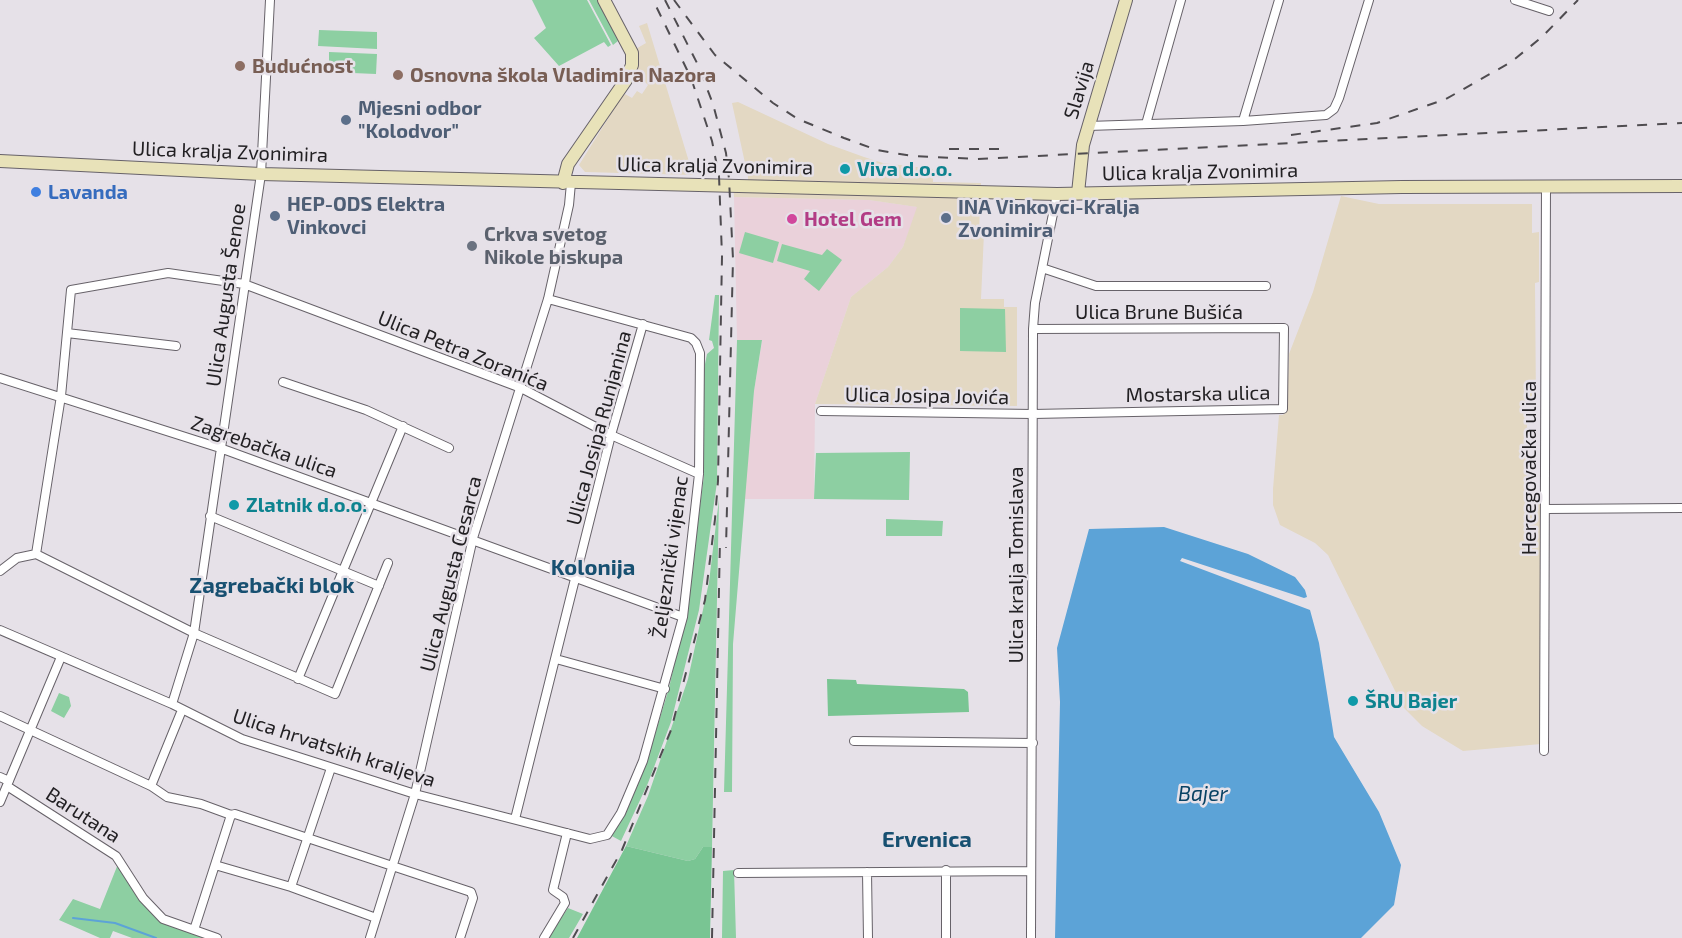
<!DOCTYPE html>
<html>
<head>
<meta charset="utf-8">
<style>
  body { margin:0 }
  canvas { display:block; background:#e6e1e8 }
</style>
</head>
<body>
<canvas width="1682" height="938"></canvas>
<script>
const ctx = document.querySelector('canvas').getContext('2d');
ctx.lineJoin = 'round';
function fill(path, color) { ctx.fillStyle = color; ctx.fill(path, 'evenodd'); }
const toPath = rows => new Path2D(rows.map(r => 'M' + r).join(''));
function stroke(path, color, width, dash) { ctx.strokeStyle = color; ctx.lineWidth = width; ctx.lineCap = dash ? 'butt' : 'round'; ctx.setLineDash(dash || []); ctx.stroke(path); }
function label(font, color, halo, rows, align = 'center') {
  ctx.font = font + ' "Exo 2",sans-serif'; ctx.lineWidth = 5; ctx.setLineDash([]); ctx.textBaseline = 'middle'; ctx.strokeStyle = halo; ctx.fillStyle = color; for (const [text, x, y, turn = 0] of rows) {
    ctx.save(); ctx.translate(x, y); ctx.rotate((+turn || 0) * Math.PI / 180); ctx.textAlign = isNaN(turn) ? turn : align; if (halo) ctx.strokeText(text, 0, 0); ctx.fillText(text, 0, 0); ctx.restore();
  }
}
fill(toPath([
  [734,197,869,200,918,207,903,247,888,267,851,297,815,404,814,499,744,499,754,391,762,341,737,340]
]), '#ead1da');
fill(toPath([
  [647,23,693,175,585,172,579,165,619,101,625,94,632,98,637,91,642,94,648,85,635,72,634,50,646,43,639,26],
  [738,102,828,144,864,157,883,163,933,169,933,182,981,183,979,232,984,233,981,299,1004,299,1004,307,1017,307,1017,406,815,404,851,297,888,267,903,247,917,207,869,200,734,197,733,182,748,181,748,177,732,103],
  [1341,196,1379,204,1532,204,1532,233,1539,232,1539,282,1535,283,1536,406,1527,406,1527,500,1543,501,1541,744,1463,751,1422,726,1403,707,1328,555,1315,543,1280,525,1273,505,1273,489,1279,415,1283,415,1287,409,1289,354,1313,292]
]), '#e3d8c3');
fill(toPath([
  [532,0,587,0,611,45,608,47,604,42,559,66,534,38,546,28],
  [589,0,599,0,618,41,613,45],
  [319,30,377,32,377,49,318,46],
  [329,52,377,54,376,74,329,72],
  [745,232,779,242,773,263,739,253],
  [782,244,822,255,827,249,842,260,819,291,804,279,810,271,777,261],
  [715,295,719,295,717,482,699,610,671,722,648,783,621,841,610,835,646,764,669,688,685,617,704,476,703,374,707,354,714,348,712,341,709,340],
  [960,308,1005,309,1006,352,960,351],
  [737,340,762,340,754,391,733,644,732,792,724,792],
  [910,452,909,500,814,499,816,453],
  [719,499,712,847,703,847,695,859,688,861,626,846,648,796,688,679,709,582],
  [886,519,943,521,942,536,886,536],
  [59,693,69,697,71,706,64,718,51,711],
  [118,864,155,917,169,926,207,938,132,938,113,931,110,938,100,938,59,920,73,899,100,909],
  [734,870,736,938,722,938,723,871],
  [568,908,583,914,569,938,548,938]
]), '#8dcfa2');
fill(toPath([
  [827,679,856,680,857,684,964,689,968,692,969,712,828,716],
  [626,846,688,861,695,859,703,847,712,847,710,938,577,938]
]), '#79c593');
fill(toPath([
  [1164,527,1248,554,1295,577,1305,590,1307,597,1304,598,1182,558,1180,561,1310,610,1319,643,1334,737,1379,812,1401,865,1394,905,1361,938,1055,938,1060,702,1057,648,1089,529]
]), '#5ca3d7');
stroke(toPath([
  [73,918,115,923,156,938]
]), '#5ca3d7', 2);
const street = toPath([
  [1515,0,1549,11],
  [1243,121,1279,0],
  [1146,124,1181,0],
  [1088,126,1243,121,1326,115,1334,109,1339,98,1369,0],
  [1042,268,1096,286,1266,286],
  [67,333,176,346],
  [0,378,220,448,683,617],
  [283,382,366,410,449,448],
  [821,411,1033,414,1283,409,1284,328,1033,329],
  [1546,509,1682,508],
  [210,516,379,586],
  [36,554,61,396,71,290,168,273,244,284,521,388,611,435,699,474],
  [0,571,17,558,36,554,194,633,335,694,388,563],
  [0,630,172,704,242,739,415,794,590,839,607,835,621,813,643,761,683,617,699,474,700,353,696,343,691,338,548,299],
  [556,659,665,689],
  [298,679,403,426],
  [172,704,194,633,261,174,270,0],
  [0,716,151,786,167,797,201,804,231,815,235,814,471,892,473,898,460,938],
  [854,741,1033,743],
  [1544,751,1546,185],
  [0,777,9,781],
  [7,786,116,856,143,898,163,919,217,938],
  [151,786,182,710],
  [0,802,61,657],
  [515,819,611,435,643,324],
  [215,865,291,887,376,918],
  [867,872,868,938],
  [738,873,1031,871],
  [291,887,331,768],
  [194,930,231,815],
  [370,938,415,794,473,538,548,299,569,205,571,183],
  [544,938,565,903,563,897,553,890,567,833],
  [946,938,946,870],
  [1031,938,1033,329,1035,303,1057,194]
]);
const secondary = toPath([
  [0,161,261,174,1057,194,1402,187,1682,186],
  [563,183,568,164,626,80,632,65,632,53,604,0],
  [1078,193,1083,145,1126,0]
]);
stroke(street, '#676269', 10);
stroke(secondary, '#676269', 14);
stroke(street, '#fff', 8);
stroke(secondary, '#e8e2b9', 12);
stroke(toPath([
  [665,0,698,65,713,104,726,153,729,179,733,259,726,548],
  [674,0,715,55,773,103,798,119,844,138,877,150,912,156,977,159,1682,123],
  [1291,135,1377,123,1446,99,1511,62,1542,37,1578,0],
  [949,149,1006,149],
  [573,938,622,850,671,730,705,600,715,519,718,481,722,256,719,176,712,141,691,78,653,0],
  [712,938,720,539]
]), '#4f4c50', 2, [10, 10]);
for (const [x, y, r, color] of [
  [240,66,6,"#8d6e63"],
  [398,75,6,"#8d6e63"],
  [346,120,6,"#5c6f8a"],
  [845,169,6,"#0f9aa8"],
  [36,192,6,"#3f7fe0"],
  [275,216,6,"#5c6f8a"],
  [946,218,6,"#5c6f8a"],
  [792,219,6,"#d1479c"],
  [472,246,6,"#6b7280"],
  [234,505,6,"#0f9aa8"],
  [1353,701,6,"#0f9aa8"]
]) { const dot = new Path2D(); dot.arc(x, y, r, 0, 2 * Math.PI); ctx.fillStyle = color; ctx.fill(dot); stroke(dot, '#e6e1e8', 2); }
label('bold 20px', '#785e54', '#e6e1e8', [
  ["Budućnost",252,66],
  ["Osnovna škola Vladimira Nazora",410,75]
], 'left');
label('20px', '#222023', '#e6e1e8', [
  ["Slavija",1079,90,-73],
  ["Ulica kralja Zvonimira",230,152,2],
  ["Ulica kralja Zvonimira",715,166,1],
  ["Ulica kralja Zvonimira",1200,172,-1],
  ["Ulica Augusta Šenoe",226,295,-82],
  ["Ulica Brune Bušića",1159,312],
  ["Ulica Petra Zoranića",463,351,22],
  ["Mostarska ulica",1198,394,-1],
  ["Ulica Josipa Jovića",927,396,1],
  ["Ulica Josipa Runjanina",599,428,-75],
  ["Zagrebačka ulica",264,447,19],
  ["Hercegovačka ulica",1529,468,-90],
  ["Željeznički vijenac",670,557,-82],
  ["Ulica kralja Tomislava",1016,565,-90],
  ["Ulica Augusta Cesarca",451,574,-76],
  ["Ulica hrvatskih kraljeva",334,748,18],
  ["Barutana",83,815,33]
]);
label('bold 20px', '#4e5e75', '#e6e1e8', [
  ["Mjesni odbor",358,108],
  ["\"Kolodvor\"",358,131],
  ["HEP-ODS Elektra",287,204],
  ["Vinkovci",287,227],
  ["INA Vinkovci-Kralja",958,207],
  ["Zvonimira",958,230]
], 'left');
label('bold 20px', '#0d838f', '#e6e1e8', [
  ["Viva d.o.o.",857,169],
  ["Zlatnik d.o.o.",246,505],
  ["ŠRU Bajer",1365,701]
], 'left');
label('bold 20px', '#366cbe', '#e6e1e8', [
  ["Lavanda",48,192]
], 'left');
label('bold 20px', '#b23c85', '#e6e1e8', [
  ["Hotel Gem",804,219]
], 'left');
label('bold 20px', '#5b616d', '#e6e1e8', [
  ["Crkva svetog",484,234],
  ["Nikole biskupa",484,257]
], 'left');
label('italic 21px', '#084264', '#e6e1e8', [
  ["Bajer",1203,794]
]);
label('bold 22px', '#175071', '#e6e1e8', [
  ["Kolonija",593,568],
  ["Zagrebački blok",272,586],
  ["Ervenica",927,840]
]);
</script>
</body>
</html>
